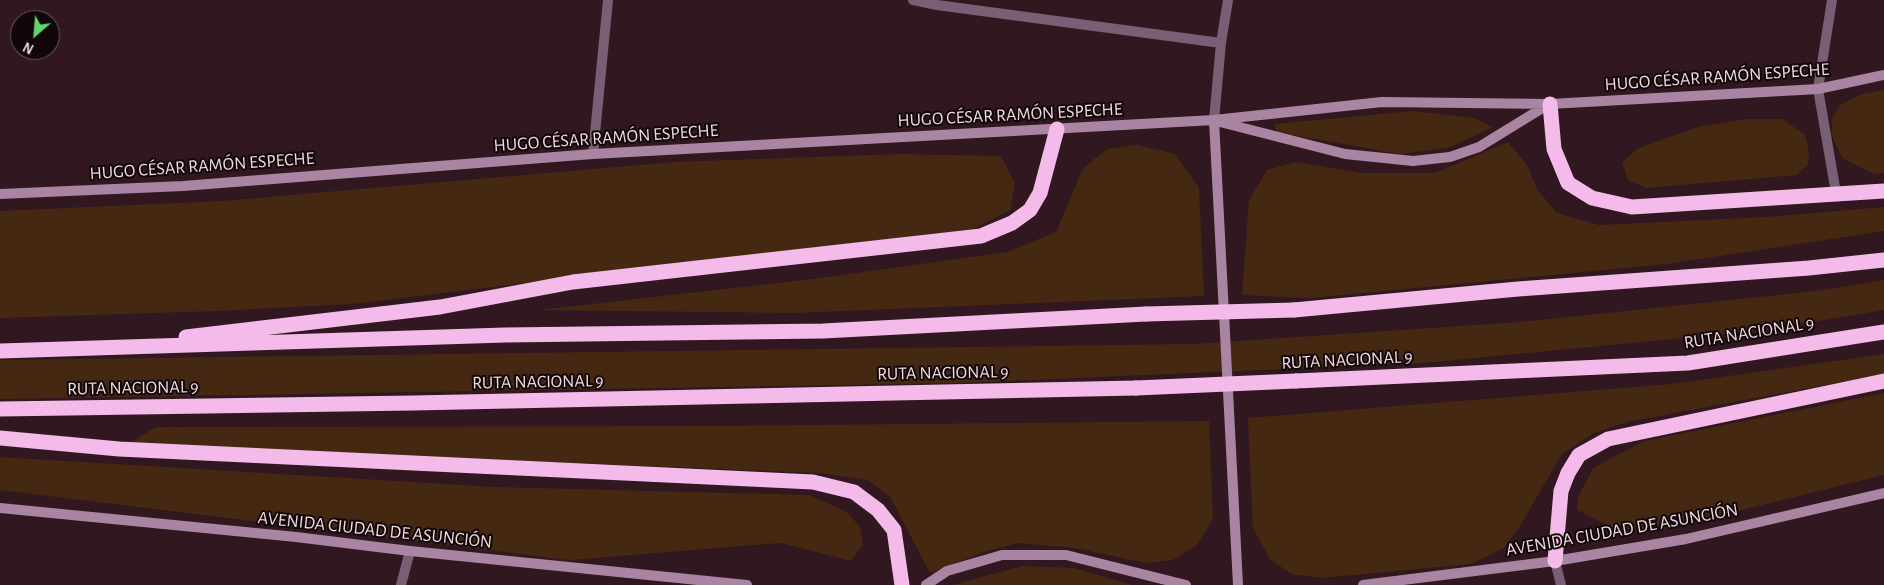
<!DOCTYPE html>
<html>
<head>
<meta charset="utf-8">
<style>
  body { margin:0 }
  #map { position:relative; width:1884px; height:585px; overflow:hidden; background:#31171f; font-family:"Alegreya Sans",sans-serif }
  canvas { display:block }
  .north { position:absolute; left:10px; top:10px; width:50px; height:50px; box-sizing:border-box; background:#110609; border:1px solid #695b5f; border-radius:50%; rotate:207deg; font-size:14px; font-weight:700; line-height:20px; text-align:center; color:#eddadf }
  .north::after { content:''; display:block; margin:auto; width:18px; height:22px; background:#62d469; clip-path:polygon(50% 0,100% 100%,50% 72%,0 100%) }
</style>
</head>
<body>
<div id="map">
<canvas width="1884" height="585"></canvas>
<div class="north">N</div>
</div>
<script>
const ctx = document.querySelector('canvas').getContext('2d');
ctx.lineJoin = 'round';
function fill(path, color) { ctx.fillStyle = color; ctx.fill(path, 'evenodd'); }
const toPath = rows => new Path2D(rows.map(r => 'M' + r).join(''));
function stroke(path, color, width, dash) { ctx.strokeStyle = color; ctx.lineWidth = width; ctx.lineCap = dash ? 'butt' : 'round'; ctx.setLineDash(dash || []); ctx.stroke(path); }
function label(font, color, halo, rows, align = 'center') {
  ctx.font = font + ' "Alegreya Sans",sans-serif'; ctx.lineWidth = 4; ctx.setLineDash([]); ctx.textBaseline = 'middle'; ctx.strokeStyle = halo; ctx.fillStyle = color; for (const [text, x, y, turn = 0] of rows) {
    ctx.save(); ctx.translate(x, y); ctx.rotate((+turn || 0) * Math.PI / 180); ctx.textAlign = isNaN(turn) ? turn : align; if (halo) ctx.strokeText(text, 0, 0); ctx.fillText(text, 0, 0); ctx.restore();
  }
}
fill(toPath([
  [1884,90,1884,173,1874,174,1842,158,1832,136,1832,118,1840,105,1862,94],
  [1413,111,1474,118,1493,127,1448,148,1400,154,1276,132,1275,124],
  [1747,119,1782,119,1805,135,1809,152,1808,164,1797,175,1646,188,1628,180,1622,162,1639,148,1698,127],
  [1508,142,1527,165,1537,189,1557,213,1599,225,1766,217,1884,207,1884,231,1667,264,1311,298,1242,295,1249,200,1267,170,1296,162,1362,173,1435,173],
  [1137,145,1175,154,1199,188,1204,296,796,313,539,310,813,279,1007,252,1056,232,1083,168,1107,149],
  [898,154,1001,156,1015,183,1010,210,973,229,352,304,216,311,0,318,0,211,222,201,675,162],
  [1884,280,1884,310,1757,331,1423,363,960,383,0,399,0,360,1193,344,1521,322,1816,291],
  [1884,354,1884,374,1627,422,1594,433,1562,454,1520,526,1504,548,1471,564,1322,578,1291,574,1270,559,1253,528,1248,418,1672,384],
  [1884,393,1884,475,1656,531,1615,529,1577,510,1578,497,1593,468,1644,441],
  [1209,421,1213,519,1197,545,1173,560,1146,563,1075,548,1017,543,984,552,930,573,890,497,868,480,819,473,126,445,156,427,716,426],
  [0,457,494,487,809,495,847,512,860,527,863,545,851,561,781,543,569,560,0,490],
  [1023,566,1074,568,1132,585,952,585]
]), '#452811');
stroke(toPath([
  [1555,561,1561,585]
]), '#776073', 10);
stroke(toPath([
  [913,0,937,5,1221,43],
  [1832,0,1818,89,1836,193],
  [1214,120,1221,43,1228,0],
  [593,154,608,0],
  [401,585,410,551]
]), '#776073', 10);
stroke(toPath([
  [1214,120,1238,585],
  [1220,122,1345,154,1413,161,1450,157,1479,147,1549,104],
  [0,194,183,186,593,154,1214,120,1382,102,1550,104,1818,89,1884,75],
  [0,508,296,537,410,551,747,585],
  [926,585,947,571,1002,555,1066,555,1186,585],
  [1363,585,1555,561,1686,539,1884,493]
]), '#a985a3', 10);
stroke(toPath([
  [1550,104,1554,149,1568,183,1592,198,1632,207,1884,191],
  [1294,310,1518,289,1809,268,1884,260],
  [186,337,440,307,573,282,981,236,1012,223,1030,210,1040,193,1057,129],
  [0,351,505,335,823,331,1146,314],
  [1296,381,1688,363,1884,332],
  [0,409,413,403,1136,388],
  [0,438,119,449,813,482,854,492,878,510,894,530,902,585],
  [1555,561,1561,491,1568,473,1579,455,1608,439,1884,381]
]), '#f3baea', 15);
stroke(toPath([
  [1146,314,1294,310],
  [1136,388,1296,381]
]), '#f3baea', 15);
label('18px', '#eddadf', '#110609', [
  ["HUGO CÉSAR RAMÓN ESPECHE",1717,77,-4],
  ["HUGO CÉSAR RAMÓN ESPECHE",1010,115,-3],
  ["HUGO CÉSAR RAMÓN ESPECHE",606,138,-4],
  ["HUGO CÉSAR RAMÓN ESPECHE",202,166,-4],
  ["RUTA NACIONAL 9",1749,333,-9],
  ["RUTA NACIONAL 9",1347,360,-3],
  ["RUTA NACIONAL 9",943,373,-1],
  ["RUTA NACIONAL 9",538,382,-1],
  ["RUTA NACIONAL 9",133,388,-1],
  ["AVENIDA CIUDAD DE ASUNCIÓN",375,530,6],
  ["AVENIDA CIUDAD DE ASUNCIÓN",1622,530,-10]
]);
</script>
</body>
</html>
